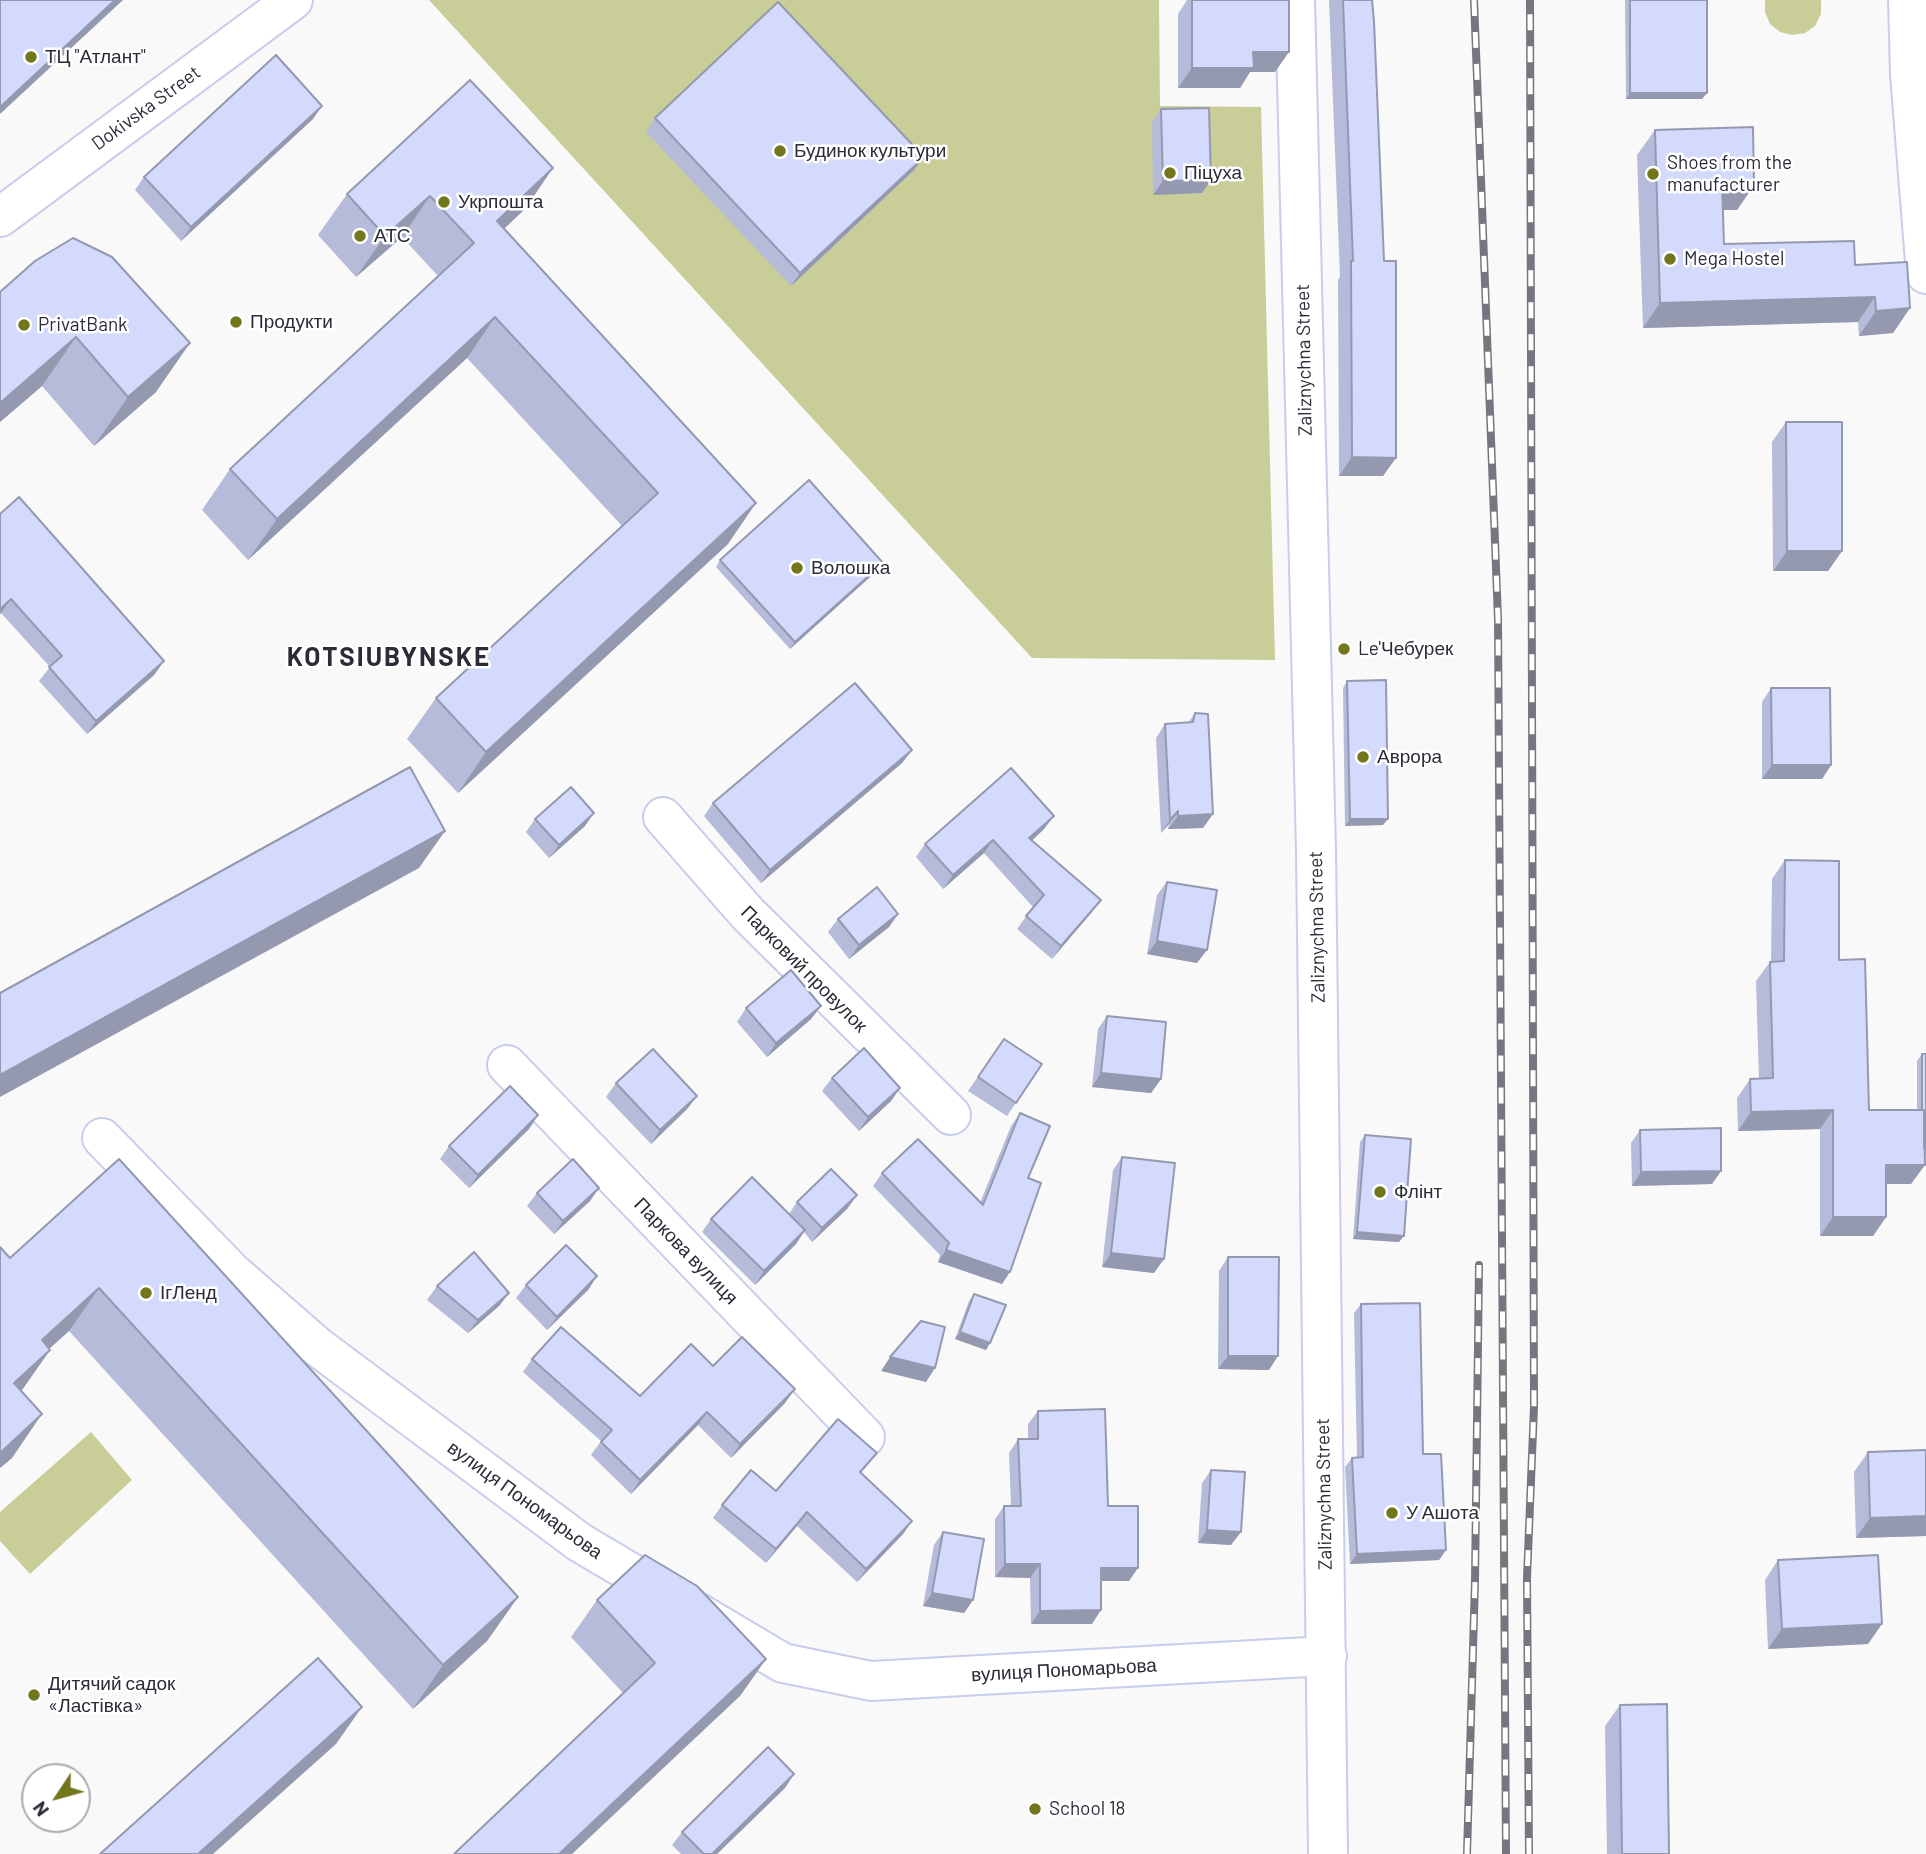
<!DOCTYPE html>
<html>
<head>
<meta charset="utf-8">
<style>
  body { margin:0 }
  #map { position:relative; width:1926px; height:1854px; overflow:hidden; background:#f9f9f9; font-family:Barlow,sans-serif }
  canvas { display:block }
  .north { position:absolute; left:21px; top:1763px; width:70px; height:70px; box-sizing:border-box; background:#fff; border:2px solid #aaabaf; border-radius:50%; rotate:234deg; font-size:19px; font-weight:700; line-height:28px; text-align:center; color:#2a2c37 }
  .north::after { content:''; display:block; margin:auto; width:24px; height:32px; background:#72761d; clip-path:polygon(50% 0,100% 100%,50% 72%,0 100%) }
</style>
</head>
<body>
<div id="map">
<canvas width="1926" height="1854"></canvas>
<div class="north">N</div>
</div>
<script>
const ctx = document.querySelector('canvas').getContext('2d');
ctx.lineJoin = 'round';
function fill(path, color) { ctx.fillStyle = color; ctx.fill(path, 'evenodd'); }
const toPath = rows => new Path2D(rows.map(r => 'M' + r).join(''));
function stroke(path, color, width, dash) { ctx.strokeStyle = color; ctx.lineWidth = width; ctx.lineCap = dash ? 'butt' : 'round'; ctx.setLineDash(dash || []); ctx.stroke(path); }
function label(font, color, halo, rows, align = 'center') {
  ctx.font = font + ' Barlow,sans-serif'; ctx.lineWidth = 5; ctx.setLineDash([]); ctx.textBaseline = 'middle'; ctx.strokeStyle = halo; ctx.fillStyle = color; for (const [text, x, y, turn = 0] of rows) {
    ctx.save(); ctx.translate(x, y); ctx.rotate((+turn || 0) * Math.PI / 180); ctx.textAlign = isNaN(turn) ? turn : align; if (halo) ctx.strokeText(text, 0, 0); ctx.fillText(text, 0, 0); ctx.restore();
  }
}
fill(toPath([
  [429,0,1159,0,1160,106,1261,107,1275,660,1032,658],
  [1765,0,1821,0,1821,14,1815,26,1805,33,1792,35,1780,32,1770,24,1765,12],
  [91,1432,132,1480,30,1574,0,1541,0,1512]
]), '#c9cd97');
const minor = toPath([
  [1295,0,1316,850,1328,1854],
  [1908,0,1910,74,1926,274],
  [0,217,293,0],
  [663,817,748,914,951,1115],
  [507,1065,865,1437],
  [102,1138,232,1272,318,1347,579,1542,783,1663,871,1681,1327,1656]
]);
stroke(minor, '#c7cdea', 42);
stroke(minor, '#fff', 38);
const rail = toPath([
  [1474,0,1498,619,1506,1854],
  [1467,1854,1475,1581,1479,1265],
  [1529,1854,1527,1578,1534,1407,1530,0]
]);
stroke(rail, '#76777e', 8);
stroke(rail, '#fff', 5, [16]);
fill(toPath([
  [1187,0,1289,0,1275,72,1250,72,1240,88,1178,88,1178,14],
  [1329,0,1372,0,1384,261,1383,476,1339,476,1338,280,1340,277],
  [1625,0,1707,0,1707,93,1702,99,1626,99],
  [470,80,525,209,504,229,728,544,458,793,407,739,436,698,622,526,467,358,248,560,202,510,230,469,438,276,402,237,356,277,318,235,347,194],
  [1161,109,1211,180,1202,193,1153,195,1152,122],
  [655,118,914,170,791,286,646,132],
  [313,119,181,241,135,190,144,177],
  [1655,130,1754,185,1737,210,1723,210,1724,244,1910,308,1893,333,1859,336,1858,322,1643,328,1637,155],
  [112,257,156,392,94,446,42,386,0,422,0,292],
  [1786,422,1842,551,1828,571,1773,571,1772,442],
  [0,514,164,661,154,675,87,734,39,681,50,667,1,613,0,614],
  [720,560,879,569,790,649,716,567],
  [1347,681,1383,825,1345,826,1343,688],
  [1771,688,1831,765,1822,779,1762,779,1762,702],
  [1195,713,1203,828,1168,829,1169,824,1161,833,1156,738,1165,724,1188,723],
  [912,750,902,763,761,883,704,816,713,803],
  [535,819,585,826,549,858,526,832],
  [1044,829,1032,841,1101,900,1091,913,1052,959,1017,929,1033,907,984,853,943,889,916,857,925,844],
  [1785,860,1839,960,1869,1110,1917,1110,1917,1061,1922,1054,1926,1054,1926,1154,1925,1155,1911,1184,1886,1184,1886,1217,1873,1236,1820,1236,1820,1129,1738,1131,1737,1098,1750,1079,1759,1079,1756,981,1770,962,1771,962,1772,879],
  [1167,882,1197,963,1147,954,1157,895],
  [898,914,889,927,849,959,828,932,838,919],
  [821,1006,811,1019,767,1057,737,1022,746,1008],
  [1107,1016,1161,1079,1151,1093,1092,1087,1098,1029],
  [1004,1039,1042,1064,1007,1116,968,1091],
  [832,1078,900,1088,891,1101,859,1131,822,1091],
  [616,1083,697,1096,687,1109,651,1144,606,1097],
  [1020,1113,1028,1178,1002,1284,938,1262,940,1255,873,1186,882,1173,980,1203,1011,1126],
  [538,1115,529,1129,469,1188,440,1159,449,1146],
  [1640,1130,1721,1171,1712,1184,1632,1186,1631,1143],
  [1365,1135,1399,1242,1353,1239,1360,1142],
  [1122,1157,1154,1273,1102,1267,1113,1170],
  [119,1159,518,1597,487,1641,413,1709,69,1331,49,1349,50,1350,21,1391,12,1458,0,1468,0,1247,10,1258],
  [537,1193,590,1201,554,1234,527,1206],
  [857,1195,847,1209,812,1242,804,1232,796,1244,755,1285,702,1232,711,1219,789,1214,797,1202],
  [1228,1257,1269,1370,1218,1369,1219,1271],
  [597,1276,588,1290,547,1330,516,1298,526,1285],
  [437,1286,509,1293,499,1306,468,1333,427,1300],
  [974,1294,986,1350,955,1339,969,1301],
  [1361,1304,1423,1454,1446,1550,1439,1560,1350,1564,1345,1467,1352,1458,1357,1458,1354,1313],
  [532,1359,640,1396,713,1366,785,1403,731,1458,698,1425,631,1494,591,1455,601,1441,523,1372],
  [1038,1411,1108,1506,1129,1581,1101,1581,1092,1624,1031,1624,1030,1578,995,1577,995,1519,1004,1506,1011,1506,1009,1453,1018,1439,1028,1439,1028,1424],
  [1926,1450,1926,1536,1856,1538,1854,1472,1868,1452],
  [867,1466,861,1473,912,1521,903,1534,857,1582,797,1526,766,1563,713,1518,722,1505],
  [1211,1470,1231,1545,1198,1543,1202,1483],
  [943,1532,973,1600,964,1613,923,1606,934,1545],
  [1778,1560,1868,1644,1768,1649,1765,1580],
  [597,1600,766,1659,740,1696,623,1693,571,1637],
  [1620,1705,1669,1854,1607,1854,1605,1726],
  [794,1774,785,1788,717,1854,681,1854,672,1845,682,1832]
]), '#b6bbd9');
fill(toPath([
  [115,0,123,0,0,114,0,107],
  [1253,52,1289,52,1275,72,1250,72,1240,88,1178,88,1192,68],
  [1630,93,1707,93,1702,99,1626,99],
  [322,106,313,119,181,241,191,227],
  [924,157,914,170,791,286,800,273],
  [553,168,525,209,468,262,497,221],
  [1211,180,1202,193,1153,195,1163,181],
  [1722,185,1754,185,1737,210,1705,210],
  [430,196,402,237,356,277,385,236],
  [1875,297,1858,322,1643,328,1660,303],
  [1910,308,1893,333,1859,336,1876,311],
  [495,317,467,358,248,560,277,519],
  [76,337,42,386,0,422,0,403],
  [190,343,156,392,94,446,128,397],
  [1352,457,1396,458,1383,476,1339,476],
  [756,503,728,544,458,793,486,752],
  [1787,551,1842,551,1828,571,1773,571],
  [883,563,879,569,790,649,795,642],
  [11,599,1,613,0,614,0,609],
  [164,661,154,675,87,734,96,721],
  [912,750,902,763,761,883,770,870],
  [1772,765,1831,765,1822,779,1762,779],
  [1178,811,1169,824,1161,833,1170,820],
  [594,813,585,826,549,858,559,845],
  [1213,814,1203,828,1168,829,1178,816],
  [1054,816,1044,829,1019,852,1029,838],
  [1350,819,1388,819,1383,825,1345,826],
  [445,831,419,868,0,1097,0,1075],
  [993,840,984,853,943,889,953,875],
  [1101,900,1091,913,1052,959,1061,946],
  [898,914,889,927,849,959,859,945],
  [1157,941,1207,950,1197,963,1147,954],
  [821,1006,811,1019,767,1057,776,1043],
  [1101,1073,1161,1079,1151,1093,1092,1087],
  [900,1088,891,1101,859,1131,868,1117],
  [697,1096,687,1109,651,1144,660,1130],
  [1833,1110,1820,1129,1738,1131,1751,1112],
  [538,1115,529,1129,469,1188,478,1175],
  [1886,1165,1925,1165,1911,1184,1872,1184],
  [1721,1171,1712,1184,1632,1186,1641,1172],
  [599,1188,590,1201,554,1234,563,1221],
  [857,1195,847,1209,812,1242,822,1228],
  [1833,1217,1886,1217,1873,1236,1820,1236],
  [805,1230,796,1244,755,1285,764,1271],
  [1357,1232,1404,1236,1399,1242,1353,1239],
  [946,1250,1010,1272,1002,1284,938,1262],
  [1111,1253,1164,1259,1154,1273,1102,1267],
  [597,1276,588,1290,547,1330,557,1317],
  [99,1288,69,1331,11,1383,42,1340],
  [509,1293,499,1306,468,1333,478,1320],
  [960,1332,990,1343,986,1350,955,1339],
  [50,1350,20,1393,14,1383],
  [1228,1356,1278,1356,1269,1370,1218,1369],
  [890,1357,935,1368,926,1382,881,1371],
  [795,1389,785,1403,731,1458,740,1444],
  [707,1412,698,1425,631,1494,640,1480],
  [42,1414,12,1458,0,1468,0,1453],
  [807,1512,797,1526,766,1563,776,1549],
  [1926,1516,1926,1536,1856,1538,1870,1518],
  [912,1521,903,1534,857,1582,866,1569],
  [1207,1530,1241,1532,1231,1545,1198,1543],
  [1446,1550,1439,1560,1350,1564,1357,1554],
  [1005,1564,1040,1564,1030,1578,995,1577],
  [1101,1568,1138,1568,1129,1581,1092,1581],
  [932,1593,973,1600,964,1613,923,1606],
  [518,1597,487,1641,413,1709,443,1665],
  [1101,1610,1092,1624,1031,1624,1040,1611],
  [1882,1624,1868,1644,1768,1649,1782,1629],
  [766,1659,740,1696,572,1854,559,1854],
  [362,1707,336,1744,213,1854,198,1854],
  [794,1774,785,1788,717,1854,712,1854]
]), '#9499b0');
const building = toPath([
  [0,0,115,0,0,107,0,0],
  [1192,0,1289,0,1289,52,1253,52,1254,68,1192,68,1192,0],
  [1343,0,1372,0,1374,21,1384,261,1396,261,1396,458,1352,457,1351,261,1353,261,1343,0],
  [1630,0,1707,0,1707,93,1630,93,1630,0],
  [778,2,924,157,800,273,655,118,778,2],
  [276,55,322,106,191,227,144,177,276,55],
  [470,80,553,168,497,221,756,503,486,752,436,698,658,493,495,317,277,519,230,469,474,243,430,196,385,236,347,194,470,80],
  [1209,108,1211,180,1163,181,1161,109,1209,108],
  [1753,127,1754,185,1722,185,1724,244,1854,241,1855,265,1907,262,1910,308,1876,311,1875,297,1660,303,1655,130,1753,127],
  [73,238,112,257,190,343,128,397,76,337,0,403,0,292,35,261,73,238],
  [1786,422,1842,422,1842,551,1787,551,1786,422],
  [809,480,883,563,795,642,720,560,809,480],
  [19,497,164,661,96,721,49,667,62,656,11,599,0,609,0,514,19,497],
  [1386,680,1388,819,1350,819,1347,681,1386,680],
  [855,683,912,750,770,870,713,803,855,683],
  [1771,688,1830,688,1831,765,1772,765,1771,688],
  [1195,713,1208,714,1213,814,1178,816,1178,811,1170,820,1165,724,1193,722,1195,713],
  [410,767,445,831,0,1075,0,993,410,767],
  [1011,768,1054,816,1029,838,1101,900,1061,946,1026,916,1044,895,993,840,953,875,925,844,1011,768],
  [571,787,594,813,559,845,535,819,571,787],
  [1785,860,1839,861,1839,960,1865,959,1869,1110,1924,1110,1925,1165,1886,1165,1886,1217,1833,1217,1833,1110,1751,1112,1750,1079,1773,1078,1770,962,1784,961,1785,860],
  [1167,882,1217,890,1207,950,1157,941,1167,882],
  [877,887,898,914,859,945,838,919,877,887],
  [791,970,821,1006,776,1043,746,1008,791,970],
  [1107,1016,1166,1022,1161,1079,1101,1073,1107,1016],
  [1004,1039,1042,1064,1016,1103,978,1077,1004,1039],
  [864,1048,900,1088,868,1117,832,1078,864,1048],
  [653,1049,697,1096,660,1130,616,1083,653,1049],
  [1922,1054,1926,1054,1926,1148,1924,1148,1924,1110,1922,1110,1922,1054],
  [510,1086,538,1115,478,1175,449,1146,510,1086],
  [1020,1113,1050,1126,1028,1178,1041,1183,1010,1272,946,1250,949,1243,882,1173,918,1139,983,1205,1020,1113],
  [1721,1128,1721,1171,1641,1172,1640,1130,1721,1128],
  [1365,1135,1411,1139,1404,1236,1357,1232,1365,1135],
  [1122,1157,1175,1163,1164,1259,1111,1253,1122,1157],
  [119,1159,518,1597,443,1665,99,1288,42,1340,50,1350,14,1383,42,1414,0,1453,0,1247,10,1258,119,1159],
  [573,1159,599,1188,563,1221,537,1193,573,1159],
  [831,1169,857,1195,822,1228,797,1202,831,1169],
  [752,1177,805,1230,764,1271,711,1219,752,1177],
  [566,1245,597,1276,557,1317,526,1285,566,1245],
  [474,1252,509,1293,478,1320,437,1286,474,1252],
  [1228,1257,1279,1257,1278,1356,1228,1356,1228,1257],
  [974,1294,1006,1305,990,1343,960,1332,974,1294],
  [1420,1303,1423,1454,1441,1454,1446,1550,1357,1554,1352,1458,1363,1457,1361,1304,1420,1303],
  [921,1321,945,1327,935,1368,890,1357,921,1321],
  [561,1327,640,1396,691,1344,713,1366,742,1337,795,1389,740,1444,707,1412,640,1480,601,1442,612,1430,532,1359,561,1327],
  [1105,1409,1108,1506,1138,1506,1138,1568,1101,1568,1101,1610,1040,1611,1040,1564,1005,1564,1004,1506,1021,1506,1018,1439,1038,1439,1038,1411,1105,1409],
  [838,1419,877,1453,860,1472,912,1521,866,1569,807,1512,776,1549,722,1505,751,1470,776,1491,838,1419],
  [1926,1450,1926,1516,1870,1518,1868,1452,1926,1450],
  [1211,1470,1245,1472,1241,1532,1207,1530,1211,1470],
  [943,1532,984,1539,973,1600,932,1593,943,1532],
  [645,1555,697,1586,766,1659,559,1854,454,1854,655,1663,597,1600,645,1555],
  [1878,1555,1882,1624,1782,1629,1778,1560,1878,1555],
  [318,1658,362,1707,198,1854,100,1854,318,1658],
  [1667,1704,1669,1854,1622,1854,1620,1705,1667,1704],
  [768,1747,794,1774,712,1854,704,1854,682,1832,768,1747]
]);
fill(building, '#d4dafc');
stroke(building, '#9499b0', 2);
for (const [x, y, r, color] of [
  [31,57,7,"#72761d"],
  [780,151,7,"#72761d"],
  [1170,173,7,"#72761d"],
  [1653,174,7,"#72761d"],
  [444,202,7,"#72761d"],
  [360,236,7,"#72761d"],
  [1670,259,7,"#72761d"],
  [236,322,7,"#72761d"],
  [24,325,7,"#72761d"],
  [797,568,7,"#72761d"],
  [1344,649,7,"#72761d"],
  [1363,757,7,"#72761d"],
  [1380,1192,7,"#72761d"],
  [146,1293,7,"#72761d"],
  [1392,1513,7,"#72761d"],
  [34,1695,7,"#72761d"],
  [1035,1809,7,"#72761d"]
]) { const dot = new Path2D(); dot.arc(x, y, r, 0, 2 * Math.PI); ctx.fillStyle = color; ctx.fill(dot); stroke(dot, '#fff', 2.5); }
label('19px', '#2a2c37', '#fff', [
  ["ТЦ \"Атлант\"",45,57],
  ["Будинок культури",794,151],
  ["Shoes from the",1667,163],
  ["manufacturer",1667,185],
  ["Піцуха",1184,173],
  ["Укрпошта",458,202],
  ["АТС",374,236],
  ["Mega Hostel",1684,259],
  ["Продукти",250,322],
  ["PrivatBank",38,325],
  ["Волошка",811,568],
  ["Le'Чебурек",1358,649],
  ["Аврора",1377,757],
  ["Флінт",1394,1192],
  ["ІгЛенд",160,1293],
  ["У Ашота",1406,1513],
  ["Дитячий садок",48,1684],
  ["«Ластівка»",48,1706],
  ["School 18",1049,1809]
], 'left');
label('19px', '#2a2c37', '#fff', [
  ["Dokivska Street",146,108,-36],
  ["Zaliznychna Street",1304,360,-91],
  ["Zaliznychna Street",1317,927,-91],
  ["Парковий провулок",804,969,45],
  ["Паркова вулиця",686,1251,46],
  ["Zaliznychna Street",1324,1494,-91],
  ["вулиця Пономарьова",525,1500,36],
  ["вулиця Пономарьова",1064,1670,-3]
]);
ctx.letterSpacing = '2px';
label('bold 26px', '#2a2c37', '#fff', [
  ["KOTSIUBYNSKE",389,657]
]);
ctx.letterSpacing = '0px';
</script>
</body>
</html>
